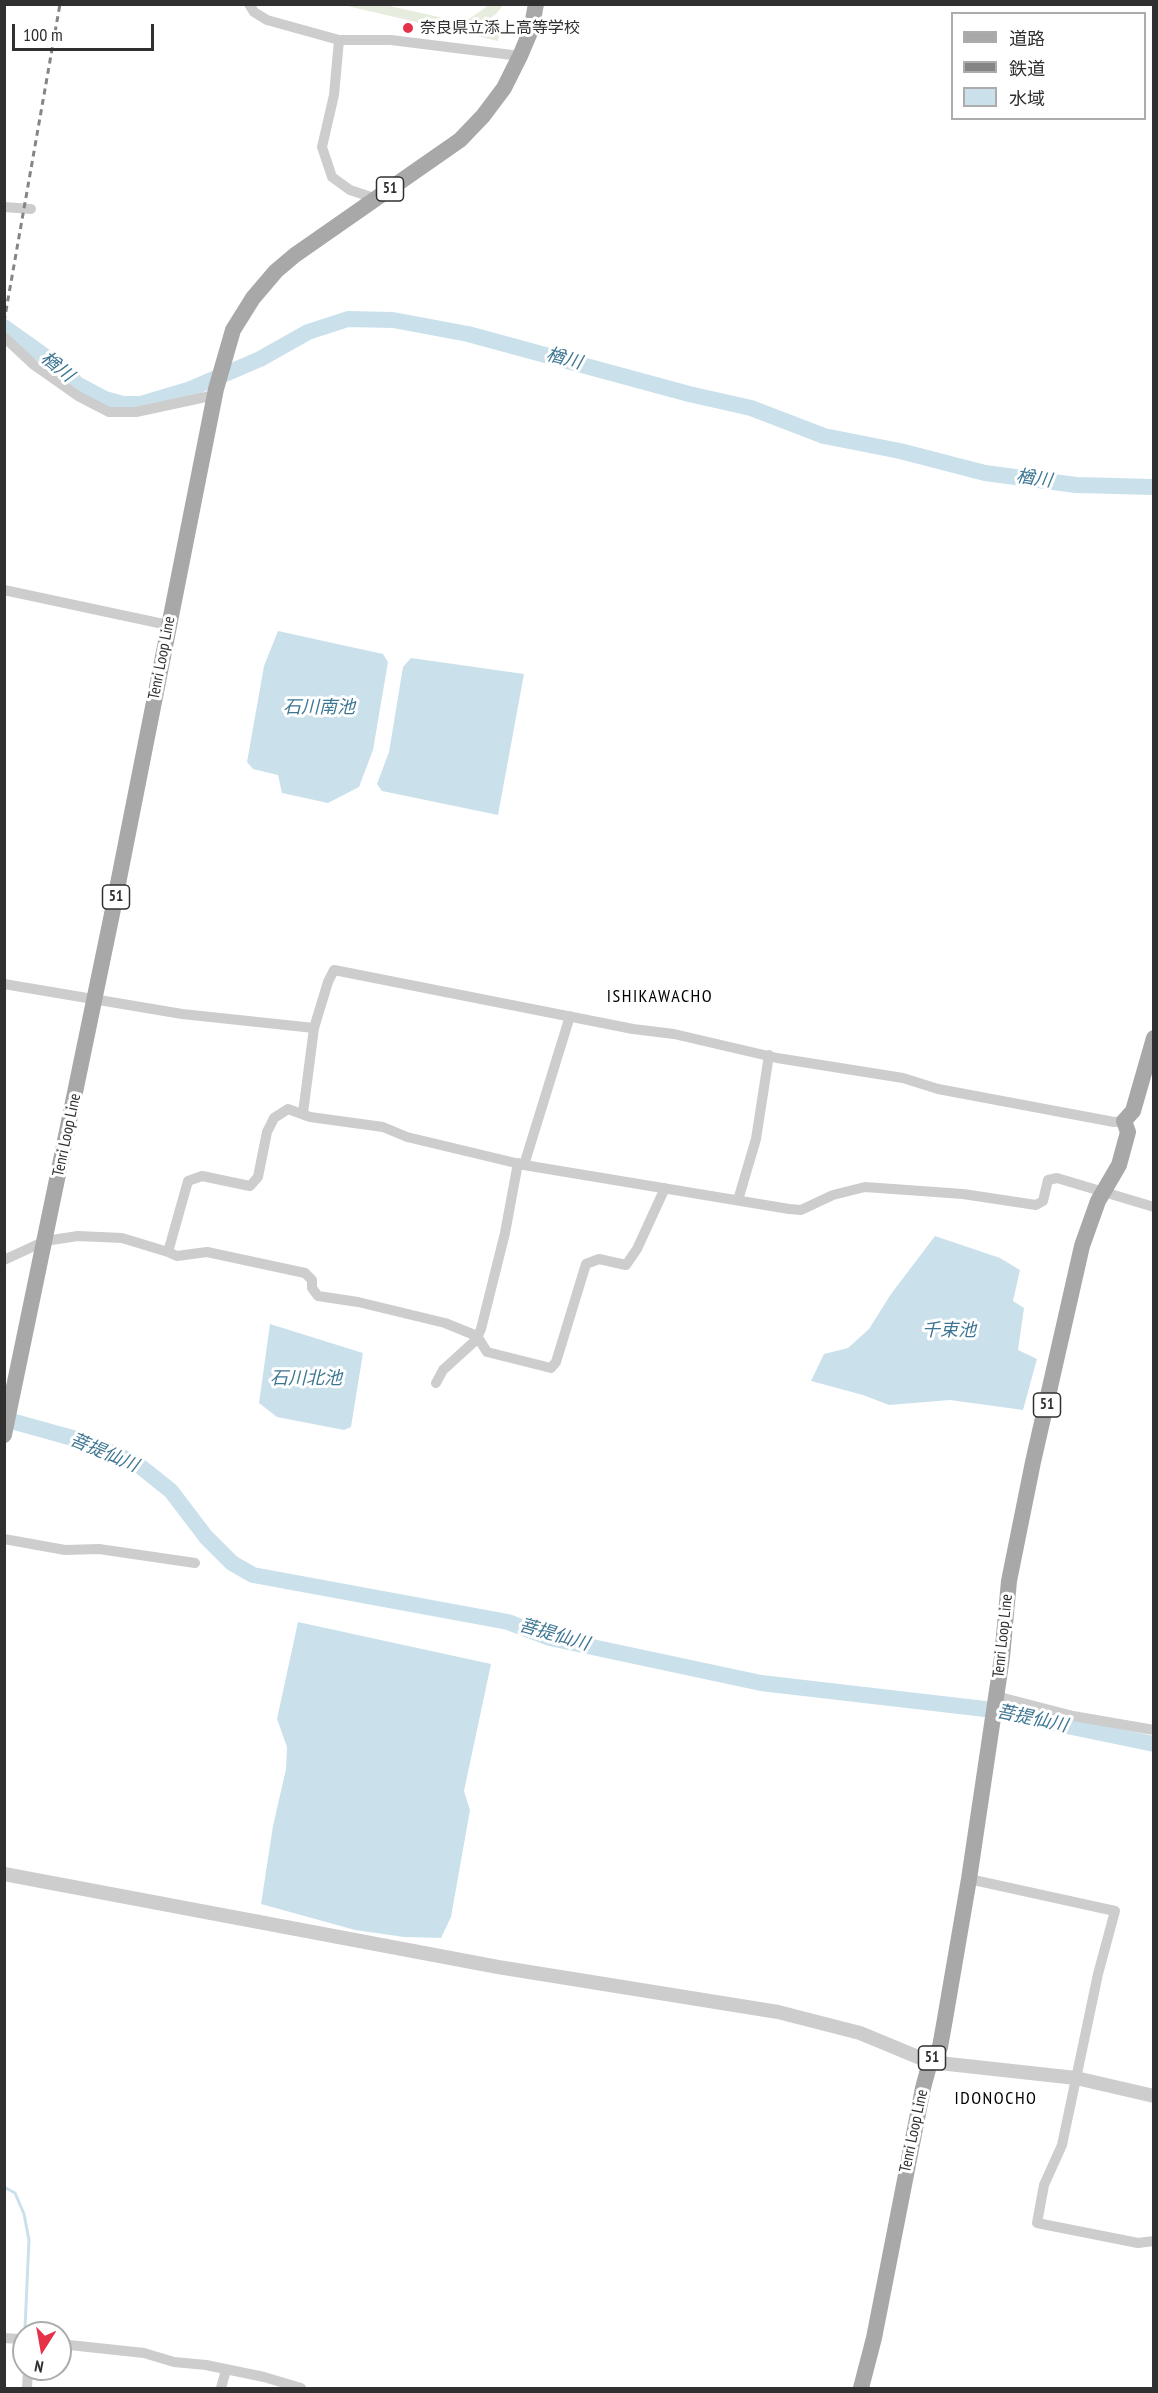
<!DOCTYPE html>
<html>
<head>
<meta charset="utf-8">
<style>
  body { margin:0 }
  #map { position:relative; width:1158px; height:2393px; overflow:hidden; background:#fff; font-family:"PT Sans Narrow","Noto Sans JP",sans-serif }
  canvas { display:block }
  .frame { position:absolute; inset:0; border:6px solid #303030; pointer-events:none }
  .legend { position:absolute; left:951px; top:12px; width:195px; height:108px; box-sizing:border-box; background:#fff; border:2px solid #acacac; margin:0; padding:8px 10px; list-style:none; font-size:18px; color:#303030 }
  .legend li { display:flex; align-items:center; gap:12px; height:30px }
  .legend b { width:30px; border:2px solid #acacac }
  .north { position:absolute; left:12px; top:2321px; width:60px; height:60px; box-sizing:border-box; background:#fff; border:2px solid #acacac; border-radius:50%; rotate:191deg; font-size:16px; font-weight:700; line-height:24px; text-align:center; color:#303030 }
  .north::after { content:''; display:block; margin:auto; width:21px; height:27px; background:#e63249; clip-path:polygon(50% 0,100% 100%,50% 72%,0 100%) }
  .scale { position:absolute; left:12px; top:24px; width:142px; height:27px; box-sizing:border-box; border:3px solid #303030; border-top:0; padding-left:8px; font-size:18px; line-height:21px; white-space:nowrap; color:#303030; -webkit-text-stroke:4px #fff; paint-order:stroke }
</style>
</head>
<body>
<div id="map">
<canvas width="1158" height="2393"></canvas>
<div class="frame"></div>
<ul class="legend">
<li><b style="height:8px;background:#a8a8a8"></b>道路</li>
<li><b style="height:8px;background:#858585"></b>鉄道</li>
<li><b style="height:16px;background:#cae1ec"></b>水域</li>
</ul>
<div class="north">N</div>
<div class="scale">100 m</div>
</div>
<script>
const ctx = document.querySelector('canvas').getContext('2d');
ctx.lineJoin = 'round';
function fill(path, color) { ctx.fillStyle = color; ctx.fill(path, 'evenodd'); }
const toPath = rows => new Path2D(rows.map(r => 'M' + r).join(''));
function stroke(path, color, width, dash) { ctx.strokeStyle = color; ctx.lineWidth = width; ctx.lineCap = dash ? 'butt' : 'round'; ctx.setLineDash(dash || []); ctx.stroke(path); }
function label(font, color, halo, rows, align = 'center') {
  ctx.font = font + ' "PT Sans Narrow","Noto Sans JP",sans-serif'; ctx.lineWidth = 6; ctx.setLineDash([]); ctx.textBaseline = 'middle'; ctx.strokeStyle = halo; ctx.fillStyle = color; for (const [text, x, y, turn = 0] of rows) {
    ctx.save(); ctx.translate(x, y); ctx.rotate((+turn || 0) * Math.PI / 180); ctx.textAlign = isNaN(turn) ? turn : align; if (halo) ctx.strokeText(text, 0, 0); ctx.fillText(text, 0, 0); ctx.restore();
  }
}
fill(toPath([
  [343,5,385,5,457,21,469,19,489,5,503,5,496,14,479,26,500,32,498,41]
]), '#e6edde');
fill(toPath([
  [278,631,383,654,388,662,373,750,359,787,328,803,282,793,278,775,253,769,247,762,264,666],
  [411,658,524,674,498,815,382,791,377,784,389,752,403,667],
  [935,1236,1000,1258,1020,1270,1013,1301,1024,1308,1018,1350,1037,1359,1023,1410,950,1400,889,1405,863,1395,811,1381,824,1354,848,1348,869,1329,891,1294],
  [270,1324,363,1353,351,1427,344,1430,277,1417,259,1403],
  [298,1622,491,1664,464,1791,470,1810,451,1917,441,1938,404,1937,355,1930,261,1904,273,1826,286,1769,287,1747,277,1719]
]), '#cae1ec');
stroke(toPath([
  [4,2187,15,2193,24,2214,29,2240,23,2372]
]), '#cae1ec', 3);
stroke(toPath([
  [4,327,71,375,75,383,105,399,123,404,141,404,188,390,260,359,308,332,348,319,393,320,468,334,689,394,751,408,824,436,900,451,985,473,1076,485,1154,487],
  [4,1419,87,1442,136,1463,171,1491,206,1537,232,1563,253,1575,508,1622,550,1638,761,1683,985,1709,1154,1744]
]), '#cae1ec', 16);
stroke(toPath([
  [249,4,254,12,267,20,339,40,391,40,520,56],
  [339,40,334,95,322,147,332,177,350,190,377,199],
  [4,207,31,209],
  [4,337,34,365,78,396,109,412,136,412,215,395],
  [4,590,168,625],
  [4,984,182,1014,314,1028,328,982,334,970,633,1029,674,1034,777,1058,903,1078,938,1089,1114,1122,1124,1121],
  [303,1113,314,1028],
  [524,1165,570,1016],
  [738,1200,756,1139,769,1055],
  [168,1252,177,1256,207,1252,305,1273,312,1280,312,1288,318,1296,358,1302,445,1323,477,1336,487,1352,551,1368,556,1362,586,1264,599,1259,626,1265,637,1249,665,1188],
  [4,1260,45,1241,78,1236,122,1238,168,1252,188,1181,202,1176,250,1186,258,1177,267,1132,274,1118,288,1109,310,1117,383,1127,407,1137,524,1165,789,1209,801,1210,833,1195,865,1187,963,1194,1036,1205,1043,1201,1048,1180,1057,1178,1154,1207],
  [436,1383,443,1370,476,1340,481,1329,505,1233,518,1163],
  [4,1539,65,1550,99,1549,195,1563],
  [996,1696,1073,1716,1154,1730],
  [969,1879,1115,1911,1098,1974,1062,2145,1044,2185,1037,2223,1138,2243,1154,2241],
  [4,2338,19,2339],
  [60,2344,144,2353,174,2362,206,2365,264,2377,301,2388],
  [27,2388,28,2369],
  [221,2388,226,2370]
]), '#cdcdcd', 10);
stroke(toPath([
  [4,1874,498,1967,778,2012,860,2033,930,2062,1076,2078,1154,2096]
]), '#cdcdcd', 14);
stroke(toPath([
  [4,1435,112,914,216,389,233,330,253,298,276,271,295,255,460,140,483,116,504,88,520,56,531,30,536,4],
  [861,2388,874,2338,923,2088,930,2062,940,2047,945,2019,969,1879,1002,1657,1009,1581,1033,1462,1082,1246,1098,1201,1119,1165,1128,1132,1124,1121,1133,1111,1154,1038]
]), '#a8a8a8', 16);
stroke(toPath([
  [4,322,60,4]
]), '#858585', 3, [6, 4.5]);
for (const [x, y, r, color] of [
  [408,28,6,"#e63249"]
]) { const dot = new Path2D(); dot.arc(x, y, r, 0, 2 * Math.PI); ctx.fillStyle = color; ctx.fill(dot); stroke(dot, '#fff', 2); }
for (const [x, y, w] of [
  [390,189,27],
  [116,897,27],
  [1047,1405,27],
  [932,2058,27]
]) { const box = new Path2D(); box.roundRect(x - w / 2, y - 12, w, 24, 4.5); ctx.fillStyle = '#fff'; ctx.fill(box); stroke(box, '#303030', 1.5); }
label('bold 15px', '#303030', null, [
  ["51",390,189],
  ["51",116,897],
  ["51",1047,1405],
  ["51",932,2058]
]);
label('16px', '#303030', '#fff', [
  ["奈良県立添上高等学校",420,28]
], 'left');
label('16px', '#303030', '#fff', [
  ["Tenri Loop Line",162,658,-79],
  ["Tenri Loop Line",67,1135,-78],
  ["Tenri Loop Line",1003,1636,-84],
  ["Tenri Loop Line",914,2131,-78]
]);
label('italic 18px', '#3d7693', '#fff', [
  ["楢川",564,359,15],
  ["楢川",57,367,39],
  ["楢川",1034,479,8],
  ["石川南池",319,708],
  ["千束池",949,1331],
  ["石川北池",306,1379],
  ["菩提仙川",104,1453,23],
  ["菩提仙川",554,1635,16],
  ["菩提仙川",1032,1719,12]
]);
ctx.letterSpacing = '1.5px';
label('18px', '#000', '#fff', [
  ["ISHIKAWACHO",660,997],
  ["IDONOCHO",996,2099]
]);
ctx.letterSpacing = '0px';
</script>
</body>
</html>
